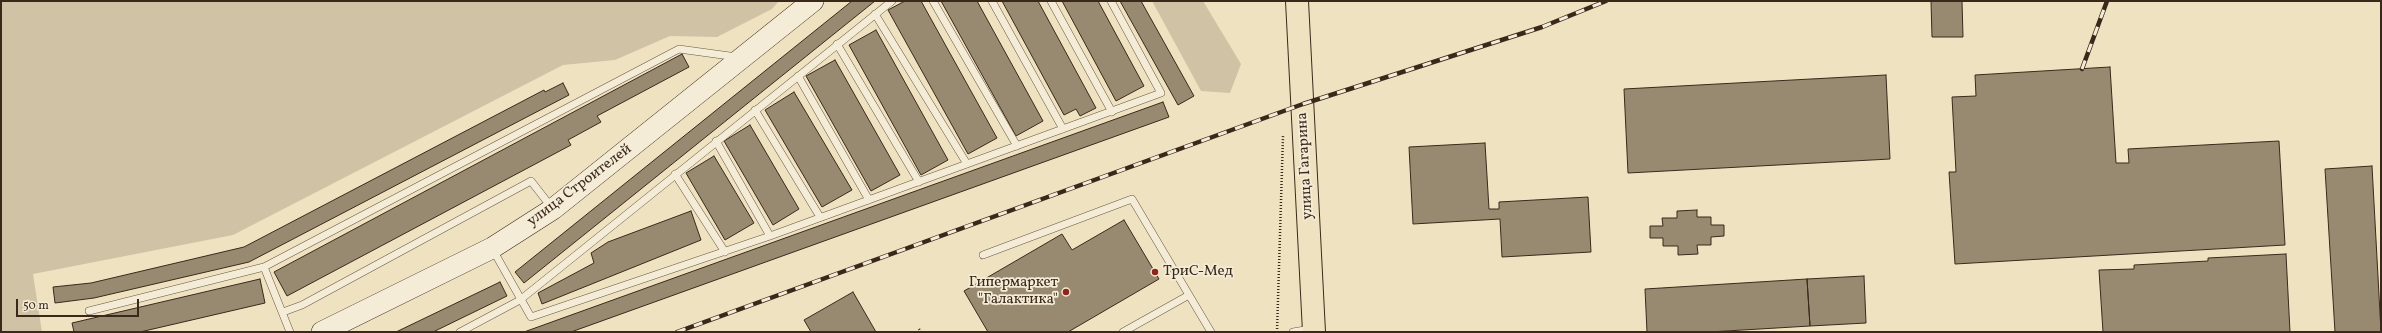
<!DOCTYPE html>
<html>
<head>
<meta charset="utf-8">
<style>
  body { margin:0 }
  #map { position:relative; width:2382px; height:333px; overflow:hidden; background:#efe2c1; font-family:Vollkorn,serif }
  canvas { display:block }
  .frame { position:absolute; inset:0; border:2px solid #3a291b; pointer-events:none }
  .scale { position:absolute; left:16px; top:299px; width:123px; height:18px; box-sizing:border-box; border:2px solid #3a291b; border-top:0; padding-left:5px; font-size:12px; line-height:14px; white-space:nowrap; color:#3a291b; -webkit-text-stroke:3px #f5ecd7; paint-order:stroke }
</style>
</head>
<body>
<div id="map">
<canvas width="2382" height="333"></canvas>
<div class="frame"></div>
<div class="scale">50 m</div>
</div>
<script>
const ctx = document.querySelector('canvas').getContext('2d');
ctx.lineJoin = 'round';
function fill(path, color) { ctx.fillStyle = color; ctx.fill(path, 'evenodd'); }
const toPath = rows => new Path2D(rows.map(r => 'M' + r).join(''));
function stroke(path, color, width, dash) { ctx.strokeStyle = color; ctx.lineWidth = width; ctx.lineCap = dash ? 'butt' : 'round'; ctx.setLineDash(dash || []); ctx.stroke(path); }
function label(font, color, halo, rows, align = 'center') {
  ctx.font = font + ' Vollkorn,serif'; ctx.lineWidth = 3.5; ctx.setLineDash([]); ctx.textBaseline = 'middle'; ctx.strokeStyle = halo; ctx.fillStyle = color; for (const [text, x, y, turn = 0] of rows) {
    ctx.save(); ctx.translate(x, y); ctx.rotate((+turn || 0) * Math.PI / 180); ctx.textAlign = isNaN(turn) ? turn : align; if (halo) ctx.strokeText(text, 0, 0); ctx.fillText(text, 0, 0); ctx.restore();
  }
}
fill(toPath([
  [1,1,779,1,772,9,717,37,670,36,615,60,563,65,233,235,33,274,42,332,1,332],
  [1152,1,1203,1,1241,64,1230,93,1201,91]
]), '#d0c3a5');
const building = toPath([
  [852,1,875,1,524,283,515,272,852,1],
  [905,1,921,1,997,138,968,154,888,10,905,1],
  [941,1,977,1,1043,121,1016,136,941,1],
  [1002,1,1038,1,1096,108,1080,116,1076,109,1064,115,1002,1],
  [1062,1,1098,1,1144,86,1116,101,1062,1],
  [1120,1,1141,1,1194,96,1178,105,1120,1],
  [1931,1,1962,1,1963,37,1932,37,1931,1],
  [876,30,948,160,921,175,849,45,876,30],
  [682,54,689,67,597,116,601,122,568,140,571,145,287,296,274,272,682,54],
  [835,60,900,175,871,191,806,76,835,60],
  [2110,67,2116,163,2129,163,2128,149,2279,141,2285,245,1955,264,1949,172,1956,172,1952,97,1976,96,1975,75,2110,67],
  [1886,75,1890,159,1628,173,1624,89,1886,75],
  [563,83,569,95,249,262,94,298,55,303,53,287,91,283,244,247,544,90,545,92,563,83],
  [794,92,852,190,822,207,765,110,794,92],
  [1163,102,1169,117,571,332,524,332,1163,102],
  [750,125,799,209,773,225,724,141,750,125],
  [1485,143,1489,209,1499,209,1499,202,1588,197,1591,252,1502,257,1500,219,1413,224,1409,147,1485,143],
  [714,156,754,223,725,240,686,173,714,156],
  [2372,166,2381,332,2335,332,2325,169,2372,166],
  [1697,210,1697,217,1711,217,1711,225,1724,225,1724,236,1711,237,1711,245,1697,245,1698,254,1678,255,1678,246,1663,246,1663,238,1650,238,1650,226,1663,226,1662,218,1677,218,1677,211,1697,210],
  [691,211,701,240,542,304,538,293,594,263,591,253,608,242,691,211],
  [1124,220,1159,279,1068,332,988,332,964,291,1062,234,1072,250,1124,220],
  [2286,254,2290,332,2103,332,2099,270,2134,269,2134,265,2208,261,2208,258,2286,254],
  [1864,276,1866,323,1810,326,1807,279,1864,276],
  [260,279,265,303,140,332,74,332,72,323,260,279],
  [1807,279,1810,326,1709,332,1647,332,1645,289,1807,279],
  [500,282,507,296,433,332,396,332,500,282],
  [853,292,876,332,811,332,804,320,853,292]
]);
fill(building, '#988971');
stroke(building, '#3a291b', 1);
const lane = toPath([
  [933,1,1017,146],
  [992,1,1063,129],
  [1051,1,1112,112],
  [875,14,967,164],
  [837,44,919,182],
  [798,76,869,200],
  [755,110,820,217],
  [716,141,770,236],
  [675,174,725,252],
  [493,250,531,317,770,236,1161,93,1111,1],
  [983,255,1132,199,1211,332],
  [264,267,290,332],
  [89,311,264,267,679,49,737,57],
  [283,312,302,305,531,181,552,208],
  [460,332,520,300,892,1],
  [1123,332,1189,295],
  [1293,332,1311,329]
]);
const secondary = toPath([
  [322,332,492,248,553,209,813,1]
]);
const primary = toPath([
  [1297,1,1314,332]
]);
stroke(lane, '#675744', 8);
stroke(secondary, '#3a291b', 22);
stroke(primary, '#3a291b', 24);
stroke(toPath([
  [919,329,921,332],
  [1277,332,1283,136]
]), '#3a291b', 2.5, [1, 2]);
stroke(lane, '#f5ecd7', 7);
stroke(secondary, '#f5ecd7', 21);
stroke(primary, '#efe2c1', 22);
const rail = toPath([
  [2082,69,2107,1],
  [677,332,1303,104,1542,27,1606,1]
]);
stroke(rail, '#3a291b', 4.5);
stroke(rail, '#f5ecd7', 3, [9]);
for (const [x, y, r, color] of [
  [1155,272,4,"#8f2418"],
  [1066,292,4,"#8f2418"]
]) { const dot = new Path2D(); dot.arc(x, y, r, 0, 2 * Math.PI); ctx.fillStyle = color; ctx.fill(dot); stroke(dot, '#f5ecd7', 1.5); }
label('15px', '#3a291b', '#f5ecd7', [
  ["улица Гагарина",1306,166,-93],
  ["улица Строителей",580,186,-37]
]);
label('15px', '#3a291b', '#f5ecd7', [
  ["ТриС-Мед",1163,272],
  ["Гипермаркет",1058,283,"right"],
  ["\"Галактика\"",1058,300,"right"]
], 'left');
</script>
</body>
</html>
